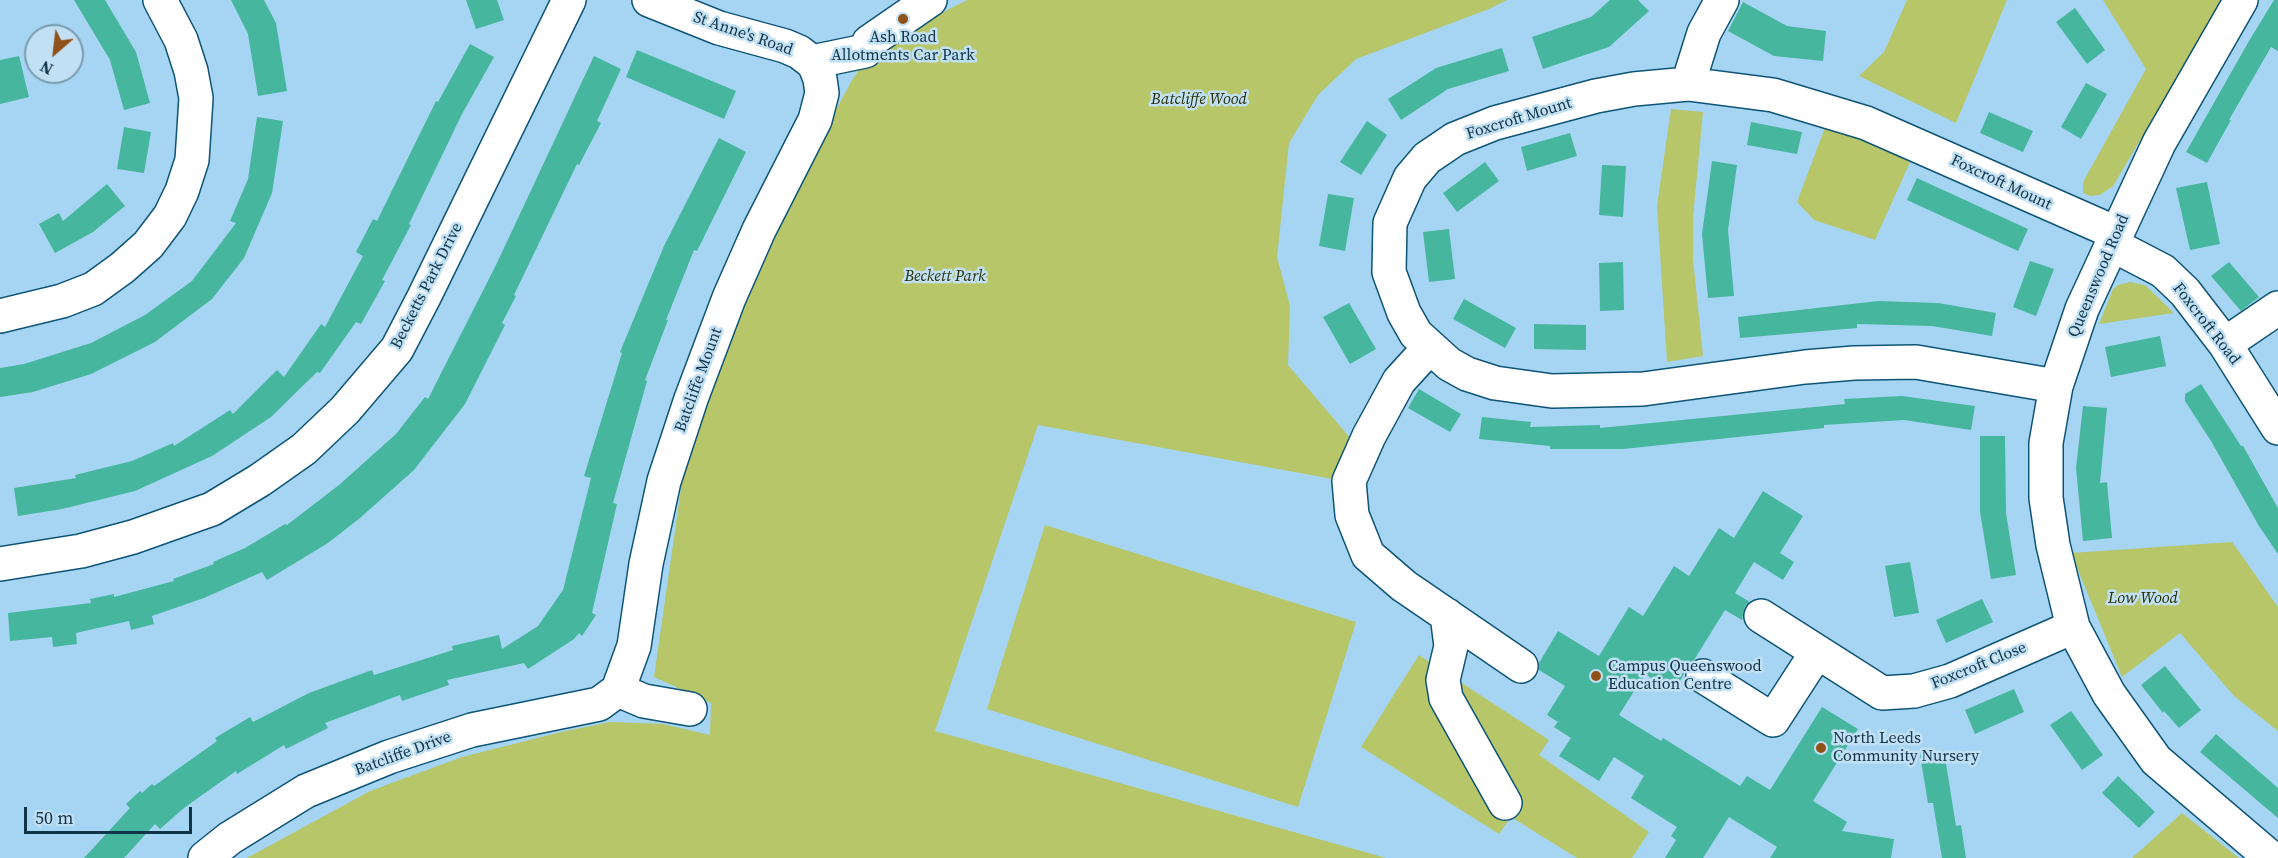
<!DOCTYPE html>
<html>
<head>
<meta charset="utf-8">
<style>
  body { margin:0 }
  #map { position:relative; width:2278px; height:858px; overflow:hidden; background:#a6d5f3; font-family:"Source Serif 4",serif }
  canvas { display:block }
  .north { position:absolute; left:24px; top:24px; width:60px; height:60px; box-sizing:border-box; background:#c1e0f4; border:2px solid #7a9baf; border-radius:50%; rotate:208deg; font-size:16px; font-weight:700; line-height:24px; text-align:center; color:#103448 }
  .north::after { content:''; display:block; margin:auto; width:21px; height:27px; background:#905119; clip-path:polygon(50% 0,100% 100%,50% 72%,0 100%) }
  .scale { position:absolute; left:24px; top:807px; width:168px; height:27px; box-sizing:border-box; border:3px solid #103448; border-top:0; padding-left:8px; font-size:18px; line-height:21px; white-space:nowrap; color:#103448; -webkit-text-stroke:4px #c1e0f4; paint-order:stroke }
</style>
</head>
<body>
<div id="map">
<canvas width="2278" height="858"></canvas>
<div class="north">N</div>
<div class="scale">50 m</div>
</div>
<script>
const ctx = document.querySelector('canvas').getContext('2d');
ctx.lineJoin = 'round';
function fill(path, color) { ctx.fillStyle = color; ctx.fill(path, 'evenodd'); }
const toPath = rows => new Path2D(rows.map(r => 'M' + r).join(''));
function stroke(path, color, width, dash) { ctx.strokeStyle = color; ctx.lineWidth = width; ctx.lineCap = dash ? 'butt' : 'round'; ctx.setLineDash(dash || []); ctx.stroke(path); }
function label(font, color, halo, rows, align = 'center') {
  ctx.font = font + ' "Source Serif 4",serif'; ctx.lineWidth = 5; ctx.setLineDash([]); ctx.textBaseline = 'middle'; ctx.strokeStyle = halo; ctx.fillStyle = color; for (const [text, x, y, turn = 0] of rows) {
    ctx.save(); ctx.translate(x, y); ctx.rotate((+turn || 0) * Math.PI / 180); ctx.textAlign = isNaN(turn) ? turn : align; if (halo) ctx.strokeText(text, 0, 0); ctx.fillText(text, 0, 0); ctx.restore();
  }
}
fill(toPath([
  [967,0,1507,0,1489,9,1356,59,1318,95,1289,143,1277,257,1290,306,1288,365,1351,439,1338,480,1038,425,935,731,1386,858,247,858,370,791,462,757,561,732,610,722,663,724,710,735,711,703,654,677,682,482,728,328,790,194,851,82,873,47],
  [1907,0,2007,0,1956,123,1859,76,1884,52],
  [2103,0,2223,0,2113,186,2100,195,2090,196,2083,193,2083,182,2146,69],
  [1671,109,1703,112,1693,217,1693,259,1703,356,1667,362,1657,206],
  [1826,125,1863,138,1911,160,1875,240,1814,220,1797,202],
  [2130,282,2145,285,2174,313,2099,324,2113,289,2118,285],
  [1045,525,1356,622,1298,807,987,709],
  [2232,542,2278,607,2278,731,2234,696,2180,633,2122,677,2071,553],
  [1419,655,1549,740,1539,755,1649,832,1632,858,1577,858,1511,817,1499,834,1361,747],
  [2182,813,2239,858,2132,858]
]), '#b6c668');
fill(toPath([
  [74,0,105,0,136,52,150,103,124,110,110,60],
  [231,0,264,0,276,23,287,91,258,96,248,34],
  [466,0,497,0,504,20,476,29],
  [1610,0,1638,0,1649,11,1609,47,1543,69,1532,37,1591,17],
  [2274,0,2278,0,2278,51,2271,47,2229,120,2231,120,2207,163,2186,152,2249,41],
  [1743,2,1787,26,1826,31,1823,61,1774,56,1728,31],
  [2075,8,2105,50,2087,64,2056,22],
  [470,44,494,57,462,114,409,224,411,225,382,280,385,281,361,324,356,322,320,373,317,372,271,417,212,456,135,491,62,509,18,516,14,488,76,478,75,475,132,461,173,443,174,446,230,410,233,414,277,370,284,377,321,324,325,327,363,256,356,252,373,219,377,221,436,101,438,102],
  [1502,48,1509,71,1448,89,1401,120,1388,99,1436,68],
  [637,50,736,91,724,119,626,77],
  [19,56,29,97,0,104,0,60],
  [594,56,621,69,597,121,601,123,579,165,577,164,514,295,516,296,502,323,505,325,465,404,414,470,360,518,328,543,267,580,262,572,204,598,152,616,154,624,131,630,129,621,76,633,77,644,53,647,52,637,10,641,8,613,91,603,90,599,114,594,114,597,174,581,173,579,214,564,213,562,245,548,285,524,287,525,309,508,339,485,396,434,425,397,428,399,496,265],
  [2086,83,2107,94,2081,139,2061,127],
  [1989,112,2033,131,2023,152,1980,133],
  [257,117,283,121,272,193,244,258,212,299,155,342,91,374,33,392,0,397,0,368,24,364,91,343,145,315,192,281,236,223,230,221,248,179],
  [1367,121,1387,135,1361,175,1340,162],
  [1751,122,1802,132,1797,154,1747,145],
  [124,127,151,132,144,173,117,169],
  [1570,133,1577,156,1527,171,1521,147],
  [719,138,746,152,697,251,694,250,666,320,668,320,645,380,647,381,613,503,617,504,592,613,596,615,582,636,579,633,574,639,528,669,524,663,447,680,449,685,402,701,400,695,325,723,328,728,286,749,284,745,237,774,236,771,184,808,160,829,155,824,124,858,84,858,130,808,126,804,140,791,142,793,152,784,154,786,217,741,215,738,250,717,253,722,309,693,372,670,374,675,453,650,452,646,499,635,502,649,538,626,563,590,591,478,584,476,622,353,620,352,664,246],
  [1712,161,1737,165,1728,230,1734,296,1708,298,1702,234],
  [1485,162,1499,181,1457,212,1443,193],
  [1602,165,1626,166,1623,217,1599,215],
  [1917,178,2028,229,2018,251,1907,200],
  [2207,182,2220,244,2190,250,2176,188],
  [107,184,125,206,93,232,55,253,39,224,59,213,63,221],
  [1328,194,1354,198,1345,251,1319,246],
  [1449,229,1455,279,1429,282,1423,232],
  [2030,261,2054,269,2036,316,2013,307],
  [1623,262,1624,310,1600,311,1599,263],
  [2229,262,2259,297,2241,311,2211,276],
  [1464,299,1516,328,1505,348,1453,319],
  [1878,301,1938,303,1996,313,1992,336,1932,326,1857,324,1857,328,1740,338,1738,317],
  [1349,303,1376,349,1350,364,1323,317],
  [1534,324,1586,325,1586,350,1534,349],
  [2160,336,2166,366,2111,377,2105,347],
  [2201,384,2241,446,2243,446,2278,508,2278,554,2259,526,2211,441,2185,401,2185,394],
  [1419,389,1461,414,1450,432,1408,408],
  [1902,396,1975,406,1971,430,1904,420,1824,425,1824,428,1623,449,1550,449,1550,446,1479,439,1482,417,1531,422,1530,427,1600,425,1600,428,1845,404,1844,399],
  [2083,406,2107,408,2100,483,2107,482,2112,538,2083,541,2076,468],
  [1980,436,2005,436,2006,513,2016,575,1991,579,1980,512],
  [1763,491,1803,516,1780,553,1794,562,1783,580,1754,562,1735,593,1750,602,1745,606,1742,620,1725,610,1694,660,1688,666,1674,692,1645,674,1619,715,1661,741,1663,738,1740,786,1747,776,1770,790,1822,707,1858,729,1813,801,1847,822,1842,831,1894,839,1891,858,1770,858,1777,847,1729,817,1703,858,1665,858,1676,840,1671,836,1677,827,1631,798,1644,776,1614,757,1599,781,1559,756,1571,738,1554,727,1558,722,1547,715,1565,686,1539,670,1539,663,1558,631,1599,656,1629,607,1643,616,1674,566,1689,576,1719,528,1734,538],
  [1910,562,1919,613,1894,617,1885,566],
  [1982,599,1993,622,1946,643,1936,620],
  [2165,666,2201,710,2179,728,2164,711,2163,713,2141,685],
  [2014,689,2024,712,1975,734,1965,710],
  [2071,711,2103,755,2082,770,2050,725],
  [2216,734,2278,788,2278,818,2200,752],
  [1944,751,1956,826,1961,825,1966,858,1942,858,1933,803,1928,803,1920,755],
  [2118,776,2155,812,2139,828,2102,793]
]), '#46b69f');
const minor = toPath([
  [2241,0,2159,143,2082,309,2056,386,2046,443,2046,498,2053,545,2073,627,2109,694,2156,760,2271,858],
  [812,62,865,51,869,42,930,0],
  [1688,84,1704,33,1722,0],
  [2111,244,2163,271,2185,292,2225,344,2278,428],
  [0,316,62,301,93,289,122,268,148,245,170,216,182,191,192,160,196,98,191,71,181,40,160,0],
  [2225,344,2278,308],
  [1430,347,1399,381,1369,436,1349,481,1352,515,1368,555,1404,586,1521,666],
  [2056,386,1916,362,1854,363,1805,367,1643,389,1552,391,1495,383,1467,374,1449,364,1416,334,1404,313,1389,272,1390,223,1410,178,1427,158,1455,139,1495,123,1596,96,1634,89,1688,84,1773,95,1866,123,2116,233],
  [0,564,81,551,133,537,212,509,260,480,304,449,345,410,397,349,424,297,569,0],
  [1447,615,1451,646,1443,680,1446,698,1505,803],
  [1761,616,1882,693,1914,691,1950,681,2073,627],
  [1703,676,1773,720,1817,652],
  [618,690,634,646,646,564,664,481,691,399,729,298,759,230,815,120,822,93,820,79,816,68,812,62,799,52,785,46,719,28,649,0],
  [618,690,644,701,690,709],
  [205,858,230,838,306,791,389,757,472,730,599,704,618,690]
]);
stroke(minor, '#0e5476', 36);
stroke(minor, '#fff', 33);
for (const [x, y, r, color] of [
  [903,19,6,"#905119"],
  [1596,676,6,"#905119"],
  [1821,748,6,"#905119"]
]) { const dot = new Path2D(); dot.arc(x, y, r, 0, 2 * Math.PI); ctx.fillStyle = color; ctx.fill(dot); stroke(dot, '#c1e0f4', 2); }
label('16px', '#103448', '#c1e0f4', [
  ["St Anne's Road",743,34,19],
  ["Foxcroft Mount",1519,119,-17],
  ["Foxcroft Mount",2001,183,25],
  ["Queenswood Road",2099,276,-67],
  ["Becketts Park Drive",427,286,-63],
  ["Foxcroft Road",2206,324,52],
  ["Batcliffe Mount",699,380,-70],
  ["Foxcroft Close",1979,666,-22],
  ["Batcliffe Drive",403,754,-20]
]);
label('16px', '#103448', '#c1e0f4', [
  ["Ash Road",903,38,"center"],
  ["Allotments Car Park",903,56,"center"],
  ["Campus Queenswood",1608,667],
  ["Education Centre",1608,685],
  ["North Leeds",1833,739],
  ["Community Nursery",1833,757]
], 'left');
label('italic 16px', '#292f04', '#c1e0f4', [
  ["Batcliffe Wood",1199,100],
  ["Beckett Park",945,277],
  ["Low Wood",2143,599]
]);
</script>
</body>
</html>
